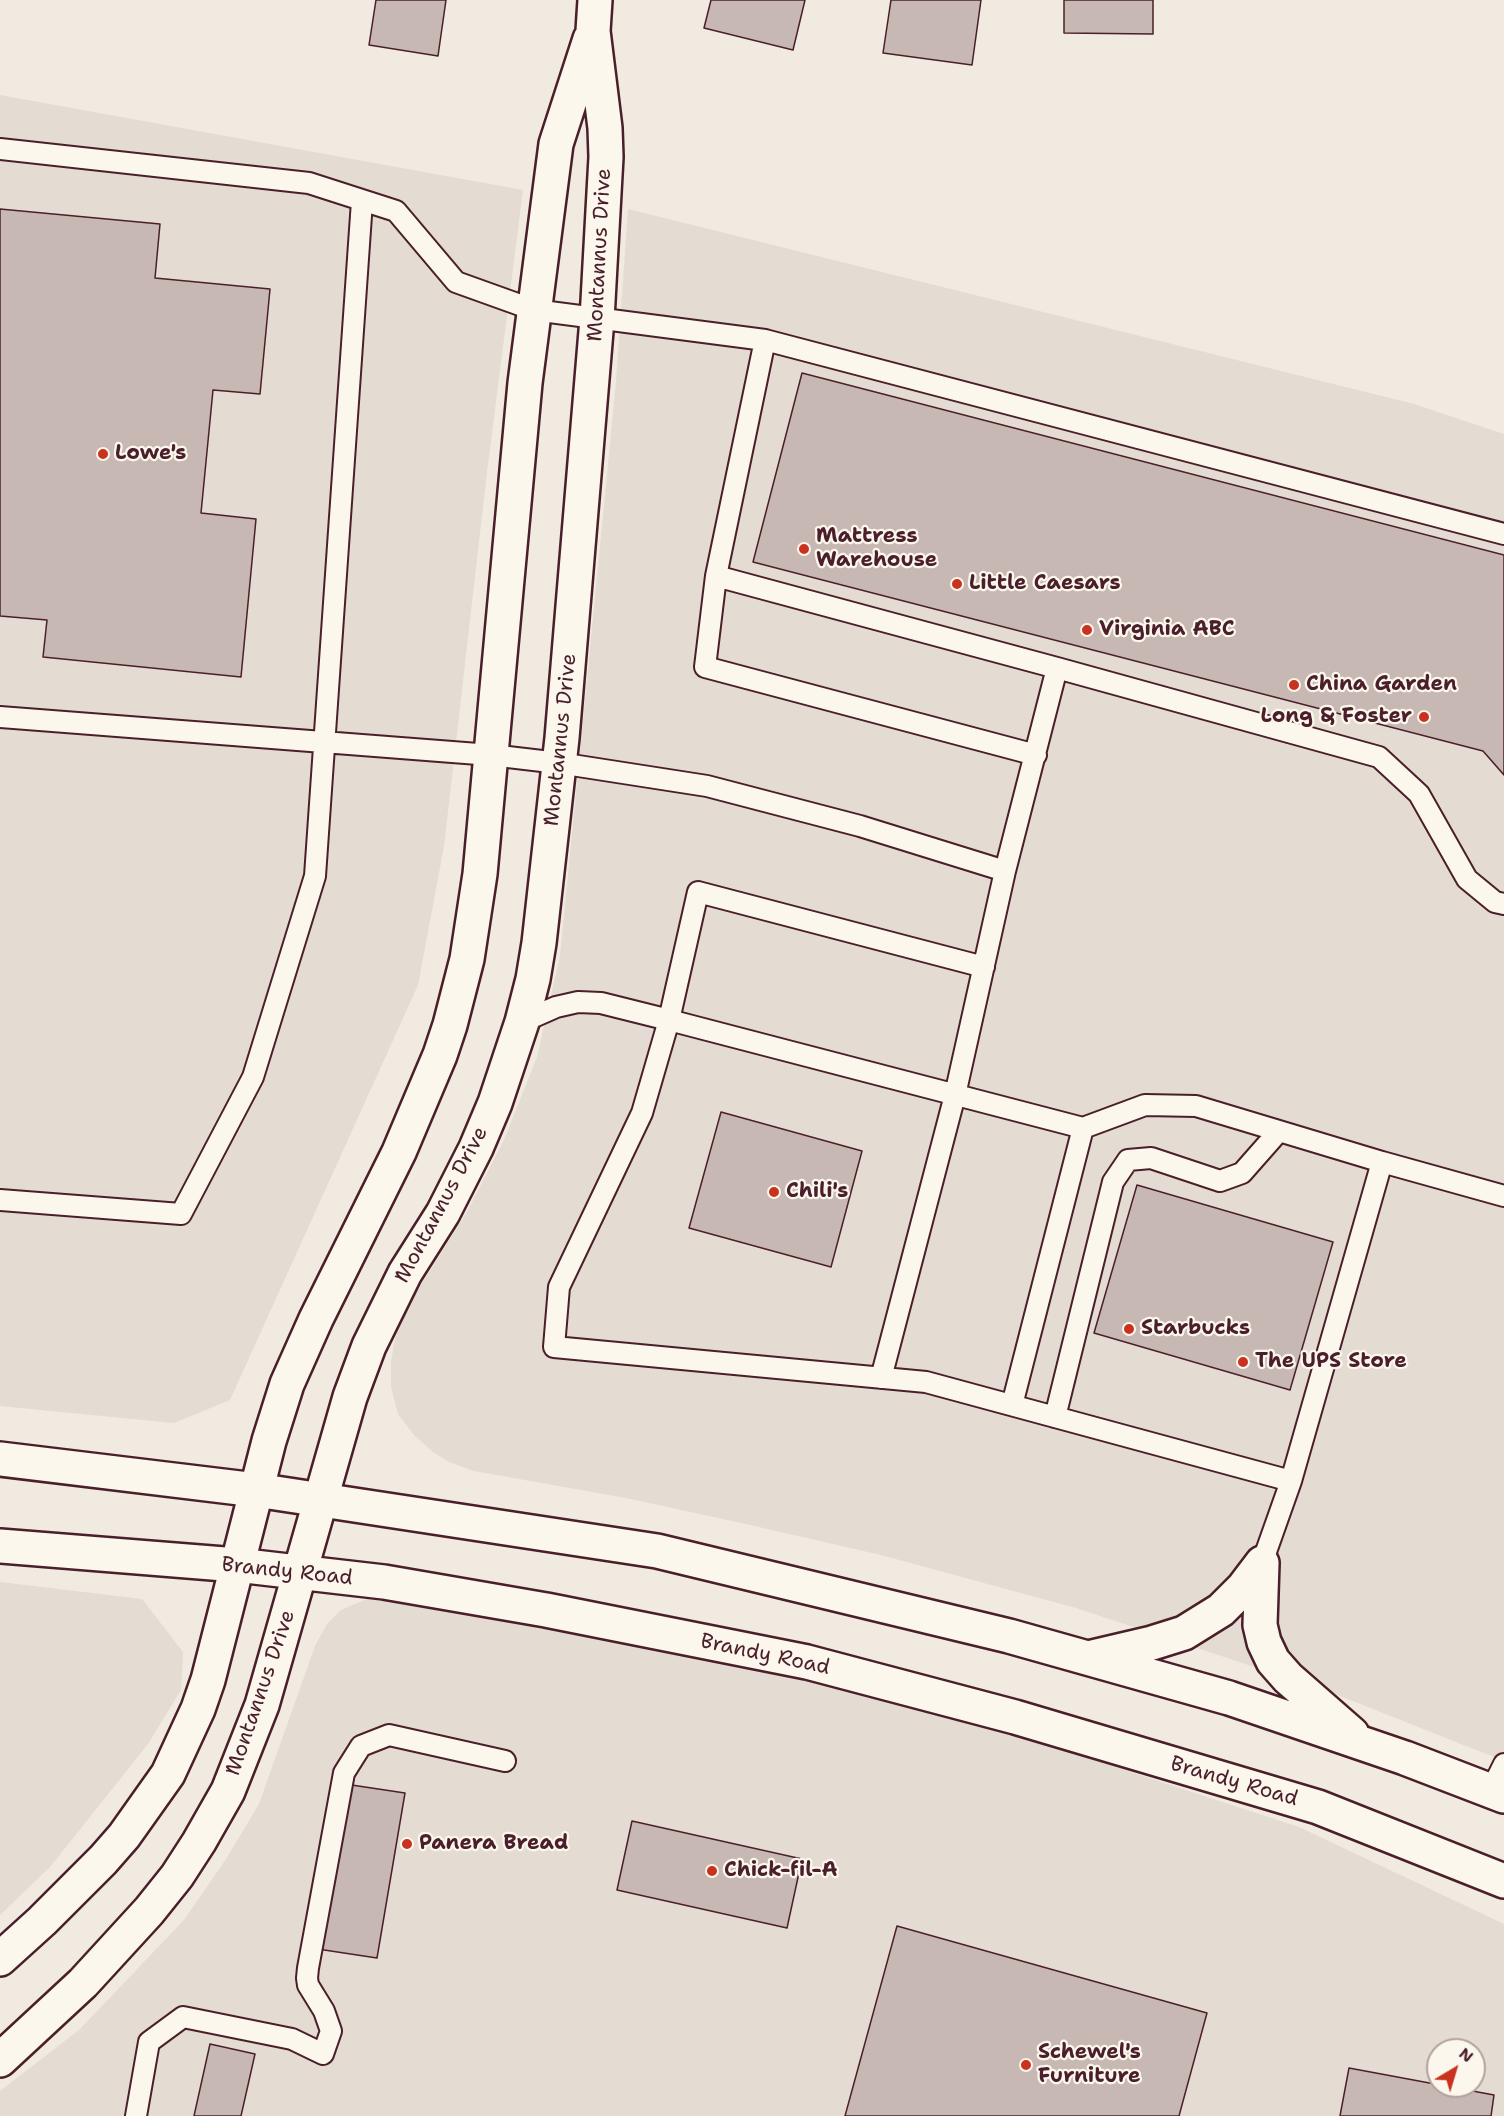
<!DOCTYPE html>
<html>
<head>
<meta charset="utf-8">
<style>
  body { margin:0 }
  #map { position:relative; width:1504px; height:2116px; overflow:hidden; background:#f0eae0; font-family:"Shantell Sans",sans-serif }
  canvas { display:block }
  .north { position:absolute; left:1426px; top:2038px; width:60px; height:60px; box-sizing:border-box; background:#fbf7ec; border:2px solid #b4a19f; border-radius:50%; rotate:38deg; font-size:16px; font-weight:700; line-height:24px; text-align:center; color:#4a1f2b }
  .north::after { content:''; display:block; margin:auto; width:21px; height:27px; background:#c8321e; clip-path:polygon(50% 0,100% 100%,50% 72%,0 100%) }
</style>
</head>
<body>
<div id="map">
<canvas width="1504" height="2116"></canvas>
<div class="north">N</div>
</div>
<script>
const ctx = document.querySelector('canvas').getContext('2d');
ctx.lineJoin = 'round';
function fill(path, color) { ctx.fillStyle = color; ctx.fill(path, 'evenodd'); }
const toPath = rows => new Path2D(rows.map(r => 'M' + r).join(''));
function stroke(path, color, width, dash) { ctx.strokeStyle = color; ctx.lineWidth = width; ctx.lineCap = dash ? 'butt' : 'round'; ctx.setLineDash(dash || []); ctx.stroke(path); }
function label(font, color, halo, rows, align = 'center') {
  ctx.font = font + ' "Shantell Sans",sans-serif'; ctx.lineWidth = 4.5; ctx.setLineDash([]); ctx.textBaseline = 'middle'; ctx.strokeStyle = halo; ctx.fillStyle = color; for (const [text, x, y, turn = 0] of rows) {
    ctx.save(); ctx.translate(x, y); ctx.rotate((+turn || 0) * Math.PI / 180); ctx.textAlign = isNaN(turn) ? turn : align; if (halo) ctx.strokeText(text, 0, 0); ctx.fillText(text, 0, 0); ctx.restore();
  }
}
fill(toPath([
  [0,95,523,190,487,472,444,846,418,985,230,1400,174,1423,0,1406],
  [628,209,1414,404,1504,434,1504,1761,1330,1692,1076,1608,881,1555,746,1524,626,1498,474,1471,449,1462,433,1452,414,1435,398,1414,391,1387,391,1362,395,1339,404,1312,468,1210,504,1140,537,1057,560,956,616,382],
  [0,1582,142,1599,183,1652,181,1690,148,1744,50,1867,0,1915],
  [376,1595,534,1620,796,1677,1005,1731,1299,1827,1504,1924,1504,2116,0,2116,0,2091,79,2030,184,1920,226,1859,259,1804,315,1646,327,1624,341,1610],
  [1438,2050,1474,2050,1474,2086,1438,2086]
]), '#e4dbd2');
const building = toPath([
  [376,0,446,0,438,56,369,45,376,0],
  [711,0,805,0,793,50,704,28,711,0],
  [891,0,981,0,972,65,883,53,891,0],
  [1064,0,1153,0,1153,34,1064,33,1064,0],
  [0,209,160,224,155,278,270,289,260,394,213,390,201,513,256,519,241,677,43,657,47,620,0,616,0,209],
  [802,373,1504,555,1504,775,1483,751,753,562,802,373],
  [721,1112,862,1151,831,1267,689,1228,721,1112],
  [1137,1185,1333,1242,1290,1390,1094,1333,1137,1185],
  [345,1784,405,1793,377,1958,311,1948,345,1784],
  [632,1821,802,1859,787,1928,617,1890,632,1821],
  [897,1926,1207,2013,1179,2116,845,2116,897,1926],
  [210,2044,255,2054,241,2116,194,2116,210,2044],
  [1349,2068,1494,2095,1491,2116,1340,2116,1349,2068]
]);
fill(building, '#c8b8b3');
stroke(building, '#4a1f2b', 1.5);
const service = toPath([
  [0,149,309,183,396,211,456,282,534,310,765,340,716,576,1057,668,1005,871,955,1095,881,1378],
  [765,340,1504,534],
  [716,576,705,667,1036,755],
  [1057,668,1379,757,1419,794,1467,879,1495,902,1504,904],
  [0,717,491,755,559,763,707,786,860,826,1005,871],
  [522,1022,556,1007,578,1002,601,1003,669,1020,698,892,984,967],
  [1382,1162,1504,1196],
  [0,1200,181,1214,253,1077,315,876,362,201],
  [1012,1405,1083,1128],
  [1055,1417,1113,1182,1128,1160,1151,1158,1220,1181,1242,1173,1279,1131],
  [1262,1563,1291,1481,1382,1162,1196,1106,1145,1105,1083,1128,669,1020,642,1113,559,1287,554,1347,926,1382,1291,1481],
  [1491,1790,1504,1764],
  [136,2116,149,2042,183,2017,292,2039,323,2054,331,2031,324,2011,308,1985,307,1978,308,1968,344,1773,361,1746,389,1735,505,1761]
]);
const tertiary = toPath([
  [0,1959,42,1921,103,1860,124,1836,168,1774,198,1709,208,1680,269,1441,287,1384,316,1319,399,1152,440,1055,450,1025,467,959,480,874,525,383,556,144,590,39],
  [0,2060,83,1983,149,1911,177,1876,199,1842,228,1791,262,1705,350,1397,369,1346,405,1273,443,1213,476,1148,495,1103,522,1022,533,979,539,943,562,738,597,319,606,157,605,128,593,31,595,0]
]);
const primary = toPath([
  [0,1459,256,1490,657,1551,1009,1636,1229,1698,1405,1758,1504,1796],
  [0,1546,237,1565,384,1582,546,1610,807,1662,1015,1717,1318,1807,1504,1881],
  [1262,1563,1260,1625,1264,1642,1273,1661,1288,1678,1352,1734],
  [1088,1658,1152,1643,1184,1633,1221,1610,1243,1588,1262,1563]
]);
stroke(service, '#4a1f2b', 24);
stroke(tertiary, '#4a1f2b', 38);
stroke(primary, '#4a1f2b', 38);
stroke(service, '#fbf7ec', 20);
stroke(tertiary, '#fbf7ec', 33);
stroke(primary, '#fbf7ec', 33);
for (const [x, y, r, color] of [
  [103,454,6,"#c8321e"],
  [804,549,6,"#c8321e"],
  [957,584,6,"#c8321e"],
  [1087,630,6,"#c8321e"],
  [1294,685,6,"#c8321e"],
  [1424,717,6,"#c8321e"],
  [774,1192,6,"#c8321e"],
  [1129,1329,6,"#c8321e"],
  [1243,1362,6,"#c8321e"],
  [407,1844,6,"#c8321e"],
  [712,1871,6,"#c8321e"],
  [1026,2065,6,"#c8321e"]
]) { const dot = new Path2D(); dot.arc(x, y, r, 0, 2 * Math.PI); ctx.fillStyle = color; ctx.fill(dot); stroke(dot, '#fbf7ec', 2); }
label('21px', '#4a1f2b', '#fbf7ec', [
  ["Montannus Drive",600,255,-87],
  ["Montannus Drive",561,740,-84],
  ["Montannus Drive",442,1205,-62],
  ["Brandy Road",287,1572,6],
  ["Brandy Road",765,1655,12],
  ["Montannus Drive",261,1693,-71],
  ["Brandy Road",1234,1782,16]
]);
label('bold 21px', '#4a1f2b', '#fbf7ec', [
  ["Lowe's",115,454],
  ["Mattress",816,537],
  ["Warehouse",816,561],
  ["Little Caesars",969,584],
  ["Virginia ABC",1099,630],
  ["China Garden",1306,685],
  ["Long & Foster",1412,717,"right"],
  ["Chili's",786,1192],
  ["Starbucks",1141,1329],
  ["The UPS Store",1255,1362],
  ["Panera Bread",419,1844],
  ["Chick-fil-A",724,1871],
  ["Schewel's",1038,2053],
  ["Furniture",1038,2077]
], 'left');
</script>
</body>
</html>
